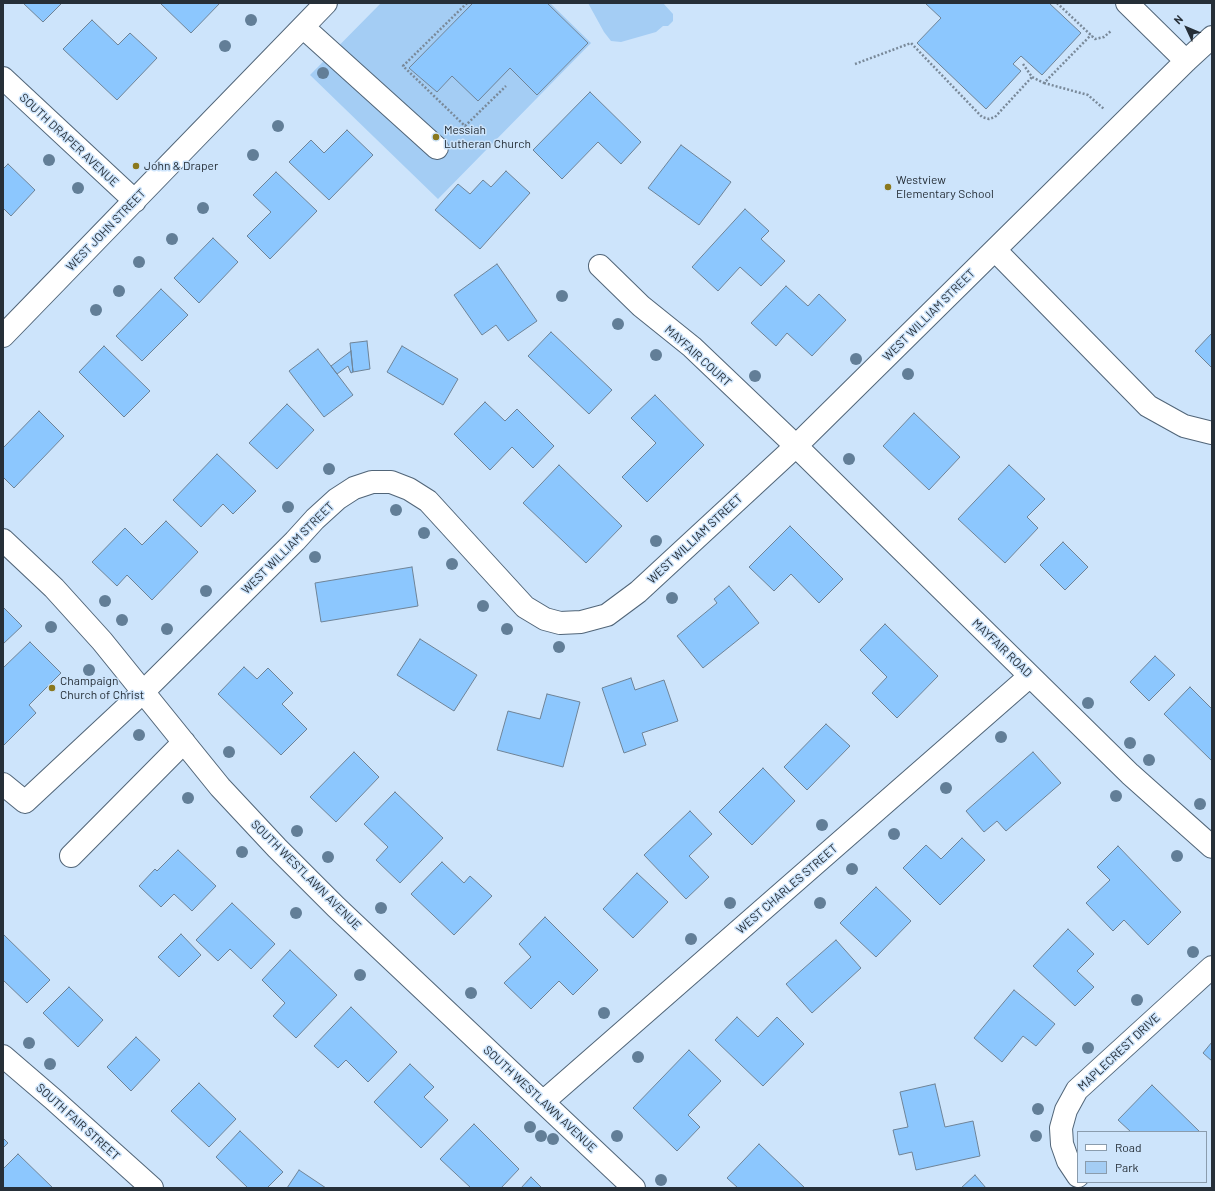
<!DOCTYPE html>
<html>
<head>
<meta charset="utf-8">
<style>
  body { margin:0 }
  #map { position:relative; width:1215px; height:1191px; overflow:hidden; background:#cde4fb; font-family:Barlow,sans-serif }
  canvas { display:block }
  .frame { position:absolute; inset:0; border:4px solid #262f38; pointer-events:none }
  .legend { position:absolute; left:1077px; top:1131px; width:130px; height:52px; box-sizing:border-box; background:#cde4fb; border:1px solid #8a9cad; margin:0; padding:5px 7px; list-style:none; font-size:12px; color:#262f38 }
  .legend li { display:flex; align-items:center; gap:8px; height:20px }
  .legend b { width:20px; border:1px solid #8a9cad }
  .north { position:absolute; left:1167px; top:8px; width:40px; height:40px; -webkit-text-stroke:3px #cde4fb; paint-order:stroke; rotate:314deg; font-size:11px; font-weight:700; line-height:16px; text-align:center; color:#262f38 }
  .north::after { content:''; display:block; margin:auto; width:14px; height:18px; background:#262f38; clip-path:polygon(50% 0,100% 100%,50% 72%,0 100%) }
</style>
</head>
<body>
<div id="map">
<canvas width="1215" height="1191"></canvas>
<div class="frame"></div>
<ul class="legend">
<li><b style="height:5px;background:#fff"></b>Road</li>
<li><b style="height:11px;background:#a4cdf4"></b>Park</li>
</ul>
<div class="north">N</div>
</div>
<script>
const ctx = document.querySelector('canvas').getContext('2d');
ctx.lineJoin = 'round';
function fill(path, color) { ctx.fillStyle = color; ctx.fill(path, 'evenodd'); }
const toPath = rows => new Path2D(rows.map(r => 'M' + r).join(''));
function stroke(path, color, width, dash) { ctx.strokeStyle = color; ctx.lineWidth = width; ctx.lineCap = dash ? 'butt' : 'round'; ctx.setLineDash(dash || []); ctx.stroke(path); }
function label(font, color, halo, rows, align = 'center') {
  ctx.font = font + ' Barlow,sans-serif'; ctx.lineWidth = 3; ctx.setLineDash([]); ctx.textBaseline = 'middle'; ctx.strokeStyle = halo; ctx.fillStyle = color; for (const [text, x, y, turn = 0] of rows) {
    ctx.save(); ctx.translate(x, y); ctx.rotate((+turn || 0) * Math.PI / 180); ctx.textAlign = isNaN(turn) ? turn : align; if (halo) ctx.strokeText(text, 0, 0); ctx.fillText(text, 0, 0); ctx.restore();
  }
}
fill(toPath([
  [381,3,473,3,409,68,437,92,452,76,510,68,537,95,588,43,547,3,550,3,591,43,438,199,310,75],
  [588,3,663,3,673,14,673,21,668,26,663,26,656,32,621,42,611,41,604,32]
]), '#a4cdf4');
const building = toPath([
  [23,3,62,3,43,22,23,3],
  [160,3,220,3,191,33,160,3],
  [473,3,547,3,588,43,537,95,510,68,478,101,452,76,437,92,409,68,473,3],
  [925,3,1049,3,1081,33,1042,75,1021,56,1013,64,1021,71,986,109,917,43,941,18,925,3],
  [92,20,118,45,130,33,157,58,117,100,63,49,92,20],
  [590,92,641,142,621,164,598,142,562,179,533,150,590,92],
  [347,130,373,155,329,200,289,162,311,140,324,153,347,130],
  [681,145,731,182,699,225,648,188,681,145],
  [8,164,35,190,11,216,3,208,3,169,8,164],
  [506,171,530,193,480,249,435,210,458,184,470,194,483,180,491,187,506,171],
  [276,172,317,211,270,259,247,236,271,212,253,195,276,172],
  [745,209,769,231,761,239,785,261,761,286,740,267,718,291,692,267,745,209],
  [213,238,238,262,199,303,174,278,213,238],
  [497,264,537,321,508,341,496,325,482,335,454,295,497,264],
  [786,286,808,306,819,294,846,320,812,356,787,333,776,346,751,323,786,286],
  [161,289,188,315,142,361,116,336,161,289],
  [551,332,612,390,589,414,528,356,551,332],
  [1212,333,1212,368,1195,351,1212,333],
  [367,341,370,369,353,372,350,343,367,341],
  [104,346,150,391,124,417,79,372,104,346],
  [402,346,458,379,443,405,387,372,402,346],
  [318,349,353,395,324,417,289,371,318,349],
  [351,351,353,372,351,373,348,366,337,374,331,366,351,351],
  [655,395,704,445,647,502,622,477,656,443,631,418,655,395],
  [485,402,505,421,517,409,554,446,533,468,512,447,490,470,454,434,485,402],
  [287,404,314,430,277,469,249,443,287,404],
  [39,411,64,436,14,488,3,477,3,448,39,411],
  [914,413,960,457,929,490,883,446,914,413],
  [217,454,256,491,233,514,223,504,201,527,173,500,217,454],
  [559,465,622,526,586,563,523,503,559,465],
  [1009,465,1045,499,1027,517,1038,528,1005,563,958,519,1009,465],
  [166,521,198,552,152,600,127,575,117,586,92,562,125,528,142,545,166,521],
  [790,526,843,579,819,603,791,574,774,591,749,567,790,526],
  [1063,542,1088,567,1065,590,1040,565,1063,542],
  [412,567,418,606,321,622,315,583,412,567],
  [729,586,759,623,703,668,677,636,717,603,714,599,729,586],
  [3,607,22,626,3,644,3,607],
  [885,624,938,676,897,718,872,693,887,677,860,650,885,624],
  [420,639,477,675,454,711,397,675,420,639],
  [30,642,61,673,29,705,36,713,3,746,3,668,30,642],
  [1155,656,1175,675,1149,701,1130,682,1155,656],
  [244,667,257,679,268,668,293,693,282,704,307,729,281,755,218,694,244,667],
  [631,678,635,690,664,680,678,721,642,733,646,745,624,753,602,688,631,678],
  [1190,687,1212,709,1212,761,1164,714,1190,687],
  [547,694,580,702,563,767,497,750,508,711,540,719,547,694],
  [826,724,850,746,807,790,784,767,826,724],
  [354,752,379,777,336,822,310,797,354,752],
  [1033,752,1061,783,1006,831,997,821,984,832,966,811,1033,752],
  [763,768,795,801,752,845,719,812,763,768],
  [395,792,443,838,400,883,376,860,388,847,364,824,395,792],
  [690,811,712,834,689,856,709,877,686,899,644,855,690,811],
  [962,838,985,860,940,905,903,868,926,845,941,859,962,838],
  [1118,846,1181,912,1148,945,1124,920,1113,931,1086,903,1110,880,1097,867,1118,846],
  [178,850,216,886,192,911,174,894,161,907,139,886,155,869,157,871,178,850],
  [442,862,464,883,470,876,492,896,454,935,411,894,442,862],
  [637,873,668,902,633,938,603,909,637,873],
  [876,887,911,921,876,957,840,923,876,887],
  [232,903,275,944,251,969,230,949,218,961,196,940,232,903],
  [545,917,598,970,573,995,559,981,531,1009,504,983,531,957,519,944,545,917],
  [1068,929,1094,954,1077,971,1094,987,1075,1006,1033,966,1068,929],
  [3,934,50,980,27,1003,3,980,3,934],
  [181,934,201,955,179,977,158,957,181,934],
  [836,940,861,968,812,1013,786,984,836,940],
  [290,950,337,995,296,1038,273,1016,285,1003,262,980,290,950],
  [69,987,103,1020,78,1047,43,1013,69,987],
  [1014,990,1055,1024,1036,1046,1023,1036,1002,1062,974,1038,1014,990],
  [351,1007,397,1052,368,1082,346,1060,338,1068,314,1046,351,1007],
  [737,1017,758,1037,777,1017,804,1044,763,1086,715,1040,737,1017],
  [136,1037,160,1060,131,1091,107,1067,136,1037],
  [1212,1042,1212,1061,1203,1053,1212,1042],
  [689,1050,721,1081,688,1115,700,1127,677,1151,633,1108,689,1050],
  [410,1064,434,1087,424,1097,448,1120,421,1148,374,1102,410,1064],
  [199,1083,236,1119,209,1147,171,1111,199,1083],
  [935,1084,945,1127,973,1121,980,1156,916,1170,912,1152,899,1155,893,1130,908,1127,900,1092,935,1084],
  [1152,1085,1200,1132,1131,1132,1118,1120,1152,1085],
  [474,1124,519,1169,501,1188,471,1188,440,1159,474,1124],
  [240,1131,283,1172,267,1188,248,1188,216,1157,240,1131],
  [3,1138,8,1143,3,1148,3,1138],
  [759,1144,805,1188,738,1188,727,1178,759,1144],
  [18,1154,53,1188,3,1188,3,1169,18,1154],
  [299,1170,326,1188,287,1188,299,1170],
  [975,1175,986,1188,961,1188,975,1175],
  [531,1177,542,1188,521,1188,531,1177]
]);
fill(building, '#8cc7fe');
stroke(building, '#6e8397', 1);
const minor = toPath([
  [1127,3,1186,61],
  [303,27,437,148],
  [3,78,135,201],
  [995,250,1148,406,1184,426,1212,433],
  [600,266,641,306,692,347,796,446,1130,774,1212,847],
  [3,336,326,3],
  [3,540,54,588,102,641,220,787,277,848,336,907,634,1188],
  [3,784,25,802,143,692,295,541,315,519,337,499,354,488,372,482,391,482,409,489,428,501,525,607,545,619,560,623,581,622,607,615,638,592,796,446,1186,61,1212,37],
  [71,856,184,742],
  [3,1056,53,1099,152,1188],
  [543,1102,1030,676],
  [1078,1176,1068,1161,1062,1144,1061,1128,1066,1110,1077,1090,1212,967]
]);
stroke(minor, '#516578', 24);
stroke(toPath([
  [467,3,403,66,465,126,506,86],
  [1057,3,1095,39,1104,37,1111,31],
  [855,64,911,43,982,117,989,119,995,117,1032,77],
  [1023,64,1032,77,1044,83,1091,35],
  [1044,83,1088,95,1104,109]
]), '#798999', 2.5, [2, 2]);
stroke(minor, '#fff', 22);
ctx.fillStyle = '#627e97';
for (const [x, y] of [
  [251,20],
  [225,46],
  [323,73],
  [278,126],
  [253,155],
  [49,160],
  [78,188],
  [203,208],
  [172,239],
  [139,262],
  [119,291],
  [562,296],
  [96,310],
  [618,324],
  [656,355],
  [856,359],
  [908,374],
  [755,376],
  [849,459],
  [329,469],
  [288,507],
  [396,510],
  [424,533],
  [656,541],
  [315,557],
  [452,564],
  [206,591],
  [672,598],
  [105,601],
  [483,606],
  [122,620],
  [51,627],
  [167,629],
  [507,629],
  [559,647],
  [89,670],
  [1088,703],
  [139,735],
  [1001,737],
  [1130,743],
  [229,752],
  [1149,760],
  [946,788],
  [1116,796],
  [188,798],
  [1200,804],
  [822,825],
  [297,831],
  [894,834],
  [242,852],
  [1177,856],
  [328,857],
  [852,869],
  [730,903],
  [820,903],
  [381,908],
  [296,913],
  [691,939],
  [1193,952],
  [360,975],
  [471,993],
  [1137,1000],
  [604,1013],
  [29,1043],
  [1088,1048],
  [638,1057],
  [50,1064],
  [1038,1109],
  [530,1127],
  [541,1136],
  [617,1136],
  [1036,1136],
  [553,1139],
  [661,1180]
]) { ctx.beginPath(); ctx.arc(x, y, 6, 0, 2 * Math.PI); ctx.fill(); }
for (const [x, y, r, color] of [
  [436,137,4,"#8a781d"],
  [136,166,4,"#8a781d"],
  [888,187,4,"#8a781d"],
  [52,688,4,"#8a781d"]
]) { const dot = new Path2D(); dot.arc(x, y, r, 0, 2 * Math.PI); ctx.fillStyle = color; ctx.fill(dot); stroke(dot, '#cde4fb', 1.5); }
label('12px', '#262f38', '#cde4fb', [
  ["Messiah",444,130],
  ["Lutheran Church",444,144],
  ["John & Draper",144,166],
  ["Westview",896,180],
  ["Elementary School",896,194],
  ["Champaign",60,681],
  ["Church of Christ",60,695]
], 'left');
label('12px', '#262f38', '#cde4fb', [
  ["SOUTH DRAPER AVENUE",69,140,43],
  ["WEST JOHN STREET",106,230,-46],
  ["WEST WILLIAM STREET",929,315,-45],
  ["MAYFAIR COURT",698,356,42],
  ["WEST WILLIAM STREET",695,539,-43],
  ["WEST WILLIAM STREET",288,548,-45],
  ["MAYFAIR ROAD",1002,648,44],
  ["SOUTH WESTLAWN AVENUE",306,875,45],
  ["WEST CHARLES STREET",787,889,-41],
  ["MAPLECREST DRIVE",1119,1052,-43],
  ["SOUTH WESTLAWN AVENUE",540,1099,43],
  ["SOUTH FAIR STREET",78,1122,42]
]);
</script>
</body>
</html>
